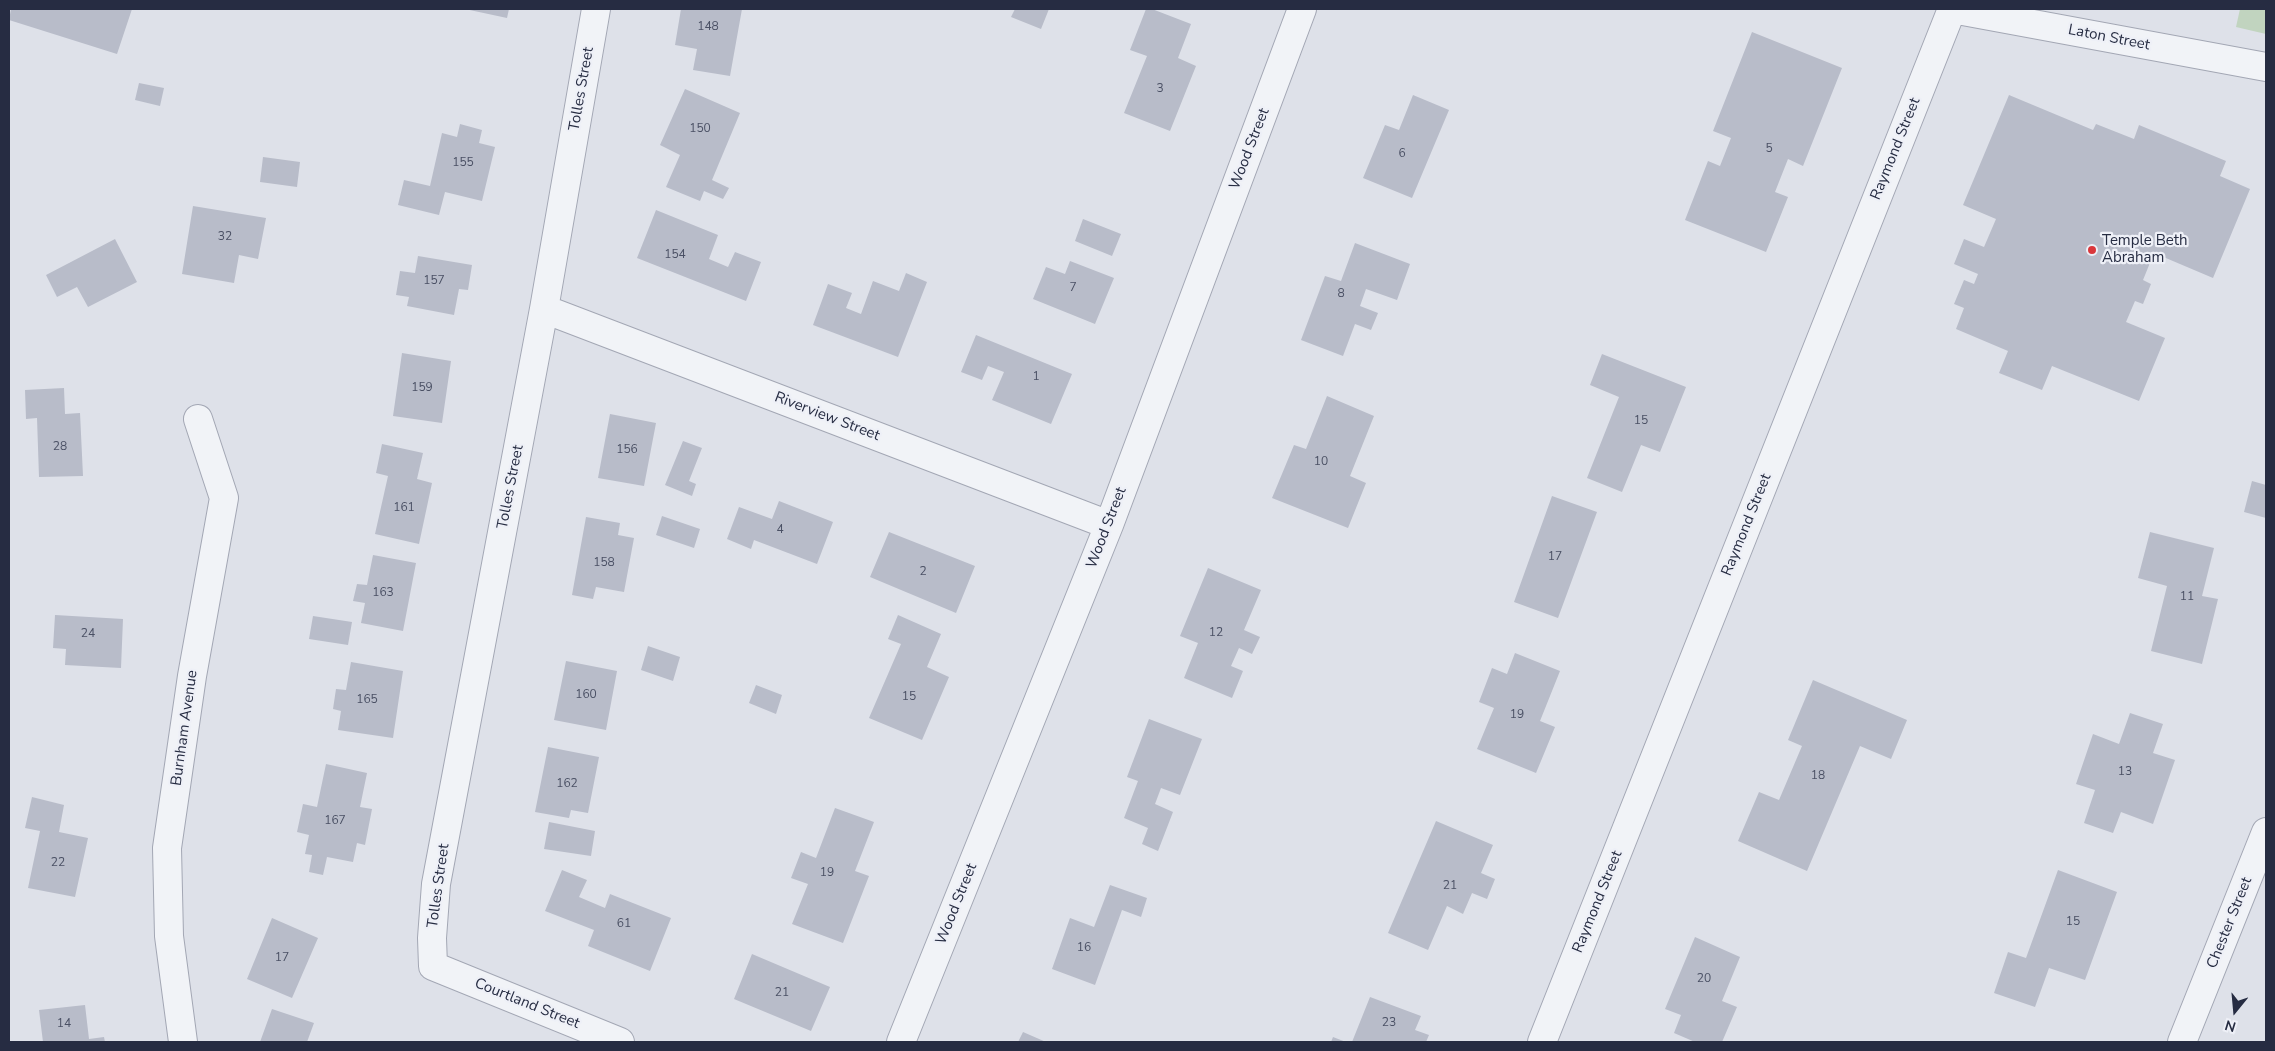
<!DOCTYPE html>
<html>
<head>
<meta charset="utf-8">
<style>
  body { margin:0 }
  #map { position:relative; width:2275px; height:1051px; overflow:hidden; background:#dee1e9; font-family:"Nunito Sans",sans-serif }
  canvas { display:block }
  .frame { position:absolute; inset:0; border:10px solid #262c42; pointer-events:none }
  .north { position:absolute; left:2210px; top:986px; width:50px; height:50px; -webkit-text-stroke:4px #eef0f7; paint-order:stroke; rotate:197deg; font-size:14px; font-weight:700; line-height:20px; text-align:center; color:#262c42 }
  .north::after { content:''; display:block; margin:auto; width:18px; height:22px; background:#262c42; clip-path:polygon(50% 0,100% 100%,50% 72%,0 100%) }
</style>
</head>
<body>
<div id="map">
<canvas width="2275" height="1051"></canvas>
<div class="frame"></div>
<div class="north">N</div>
</div>
<script>
const ctx = document.querySelector('canvas').getContext('2d');
ctx.lineJoin = 'round';
function fill(path, color) { ctx.fillStyle = color; ctx.fill(path, 'evenodd'); }
const toPath = rows => new Path2D(rows.map(r => 'M' + r).join(''));
function stroke(path, color, width, dash) { ctx.strokeStyle = color; ctx.lineWidth = width; ctx.lineCap = dash ? 'butt' : 'round'; ctx.setLineDash(dash || []); ctx.stroke(path); }
function label(font, color, halo, rows, align = 'center') {
  ctx.font = font + ' "Nunito Sans",sans-serif'; ctx.lineWidth = 4.5; ctx.setLineDash([]); ctx.textBaseline = 'middle'; ctx.strokeStyle = halo; ctx.fillStyle = color; for (const [text, x, y, turn = 0] of rows) {
    ctx.save(); ctx.translate(x, y); ctx.rotate((+turn || 0) * Math.PI / 180); ctx.textAlign = isNaN(turn) ? turn : align; if (halo) ctx.strokeText(text, 0, 0); ctx.fillText(text, 0, 0); ctx.restore();
  }
}
fill(toPath([
  [2240,9,2266,9,2266,34,2236,27]
]), '#c1d4bf');
fill(toPath([
  [11,9,132,9,117,54,9,20],
  [465,9,509,9,507,18],
  [681,9,742,9,730,76,693,70,697,49,675,45],
  [1015,9,1049,9,1041,29,1011,17],
  [1146,9,1152,9,1191,24,1178,58,1196,66,1170,131,1124,113,1147,56,1130,50],
  [1752,32,1842,68,1803,166,1788,159,1775,192,1788,197,1766,252,1685,220,1708,161,1720,166,1731,138,1713,131],
  [139,83,164,88,160,106,135,100],
  [685,89,740,113,712,180,729,188,723,199,704,191,700,201,666,187,680,155,660,145],
  [1413,95,1449,110,1412,198,1363,178,1385,125,1399,130],
  [2009,95,2093,130,2096,124,2134,139,2139,125,2226,161,2220,176,2250,189,2213,278,2154,253,2143,280,2151,284,2143,304,2135,301,2126,322,2165,338,2139,401,2052,366,2042,390,1999,373,2008,351,1956,329,1964,308,1954,304,1964,280,1974,284,1978,274,1954,264,1964,239,1984,247,1996,219,1963,205],
  [460,124,482,130,479,143,495,147,482,201,445,192,439,215,398,205,404,180,430,186,442,133,457,137],
  [263,157,300,162,297,187,260,182],
  [193,206,266,218,258,259,239,255,234,283,182,274],
  [656,210,718,235,709,259,728,267,735,252,761,262,746,301,637,258],
  [1083,219,1121,234,1112,256,1075,241],
  [115,239,137,282,88,307,77,287,57,297,46,275],
  [1355,243,1410,264,1397,300,1366,289,1360,306,1378,313,1371,330,1355,324,1343,356,1301,340,1325,276,1341,281],
  [418,256,472,265,468,290,459,289,454,315,407,306,409,297,396,295,400,271,415,273],
  [1070,261,1114,278,1095,324,1033,299,1046,267,1065,274],
  [906,273,927,282,898,357,813,325,828,284,852,293,846,308,861,314,873,281,899,291],
  [976,335,1072,374,1051,424,992,400,1004,372,988,366,982,380,961,372],
  [402,353,451,361,442,423,393,416],
  [1602,354,1686,387,1660,452,1641,445,1622,492,1587,478,1619,397,1590,385],
  [64,388,65,414,80,413,83,476,39,477,37,418,26,419,25,390],
  [1327,396,1374,416,1350,476,1366,483,1348,528,1272,498,1294,445,1306,449],
  [610,414,656,423,644,486,598,478],
  [683,441,702,448,689,481,696,484,692,496,665,485],
  [382,444,423,453,417,479,432,483,419,544,375,534,388,476,376,473],
  [2252,481,2266,485,2266,518,2244,512],
  [1552,496,1597,512,1558,618,1514,602],
  [779,501,833,522,817,564,754,540,751,549,727,539,739,507,772,519],
  [662,516,700,529,694,548,656,535],
  [586,517,620,523,618,535,634,538,624,592,596,587,593,599,572,595],
  [889,532,975,566,956,613,870,577],
  [2150,532,2214,548,2202,596,2218,599,2202,664,2151,651,2167,586,2138,578],
  [373,555,416,563,403,631,361,623,365,603,353,601,357,584,367,585],
  [1208,568,1261,590,1244,630,1260,637,1252,654,1239,648,1231,666,1243,671,1232,698,1184,678,1198,643,1180,636],
  [55,615,123,619,121,668,65,665,66,649,53,648],
  [898,615,941,634,927,667,949,677,922,740,869,718,901,644,888,639],
  [313,616,352,622,348,645,309,639],
  [648,646,680,657,673,681,641,670],
  [1515,653,1560,671,1540,721,1555,727,1536,773,1477,749,1494,708,1479,702,1492,668,1507,674],
  [566,661,617,671,606,730,554,720],
  [351,662,403,671,393,738,338,730,341,711,333,709,336,689,346,690],
  [1813,680,1907,720,1891,759,1860,746,1807,871,1738,841,1759,792,1779,800,1802,746,1788,740],
  [756,685,782,695,776,714,749,703],
  [2130,713,2163,724,2153,753,2175,760,2153,824,2121,812,2113,833,2084,823,2095,790,2076,784,2093,734,2119,744],
  [1149,719,1202,739,1180,795,1161,788,1155,804,1173,812,1158,851,1142,844,1148,828,1124,818,1138,781,1127,777],
  [548,747,599,757,588,813,571,810,569,818,535,812],
  [326,764,367,773,360,807,372,809,365,845,357,843,353,862,327,857,323,875,309,872,312,855,305,854,309,835,297,832,303,804,317,807],
  [32,797,64,805,59,832,88,838,75,897,28,888,40,831,25,828],
  [835,808,874,822,855,871,869,876,843,943,792,924,808,884,791,878,801,852,816,858],
  [1436,821,1493,845,1481,873,1495,879,1487,899,1472,893,1463,914,1447,906,1428,950,1388,933],
  [549,822,595,831,591,856,544,849],
  [562,870,587,880,579,897,605,908,610,894,671,918,650,971,588,946,594,930,545,911],
  [2058,870,2117,892,2085,980,2049,968,2035,1007,1994,993,2008,952,2026,958],
  [1110,885,1147,898,1141,917,1122,910,1095,985,1052,969,1070,918,1094,927],
  [272,918,318,938,292,998,247,979],
  [1695,937,1740,957,1722,1001,1737,1007,1722,1042,1695,1042,1674,1033,1681,1015,1665,1009],
  [752,954,830,987,811,1031,734,999],
  [1370,997,1421,1016,1415,1030,1429,1035,1426,1042,1352,1042],
  [85,1005,89,1039,104,1037,105,1042,43,1042,39,1010],
  [272,1009,314,1023,307,1042,260,1042],
  [1023,1032,1046,1042,1018,1042],
  [1333,1037,1346,1042,1331,1042]
]), '#b8bcc9');
const minor = toPath([
  [596,9,544,309,436,884,432,938,433,966,620,1042],
  [1952,9,2266,67],
  [544,309,1109,525],
  [183,1042,169,936,167,848,192,676,224,498,198,419],
  [901,1042,1109,525,1302,9],
  [1542,1042,1952,9],
  [2182,1042,2266,832]
]);
stroke(minor, '#a3a7b4', 30);
stroke(minor, '#f1f3f7', 28);
for (const [x, y, r, color] of [
  [2092,250,5,"#da373b"]
]) { const dot = new Path2D(); dot.arc(x, y, r, 0, 2 * Math.PI); ctx.fillStyle = color; ctx.fill(dot); stroke(dot, '#eef0f7', 2); }
label('12px', '#4a5064', null, [
  ["148",708,27],
  ["3",1160,89],
  ["150",700,129],
  ["5",1769,149],
  ["6",1402,154],
  ["155",463,163],
  ["32",225,237],
  ["154",675,255],
  ["157",434,281],
  ["7",1073,288],
  ["8",1341,294],
  ["1",1036,377],
  ["159",422,388],
  ["15",1641,421],
  ["28",60,447],
  ["156",627,450],
  ["10",1321,462],
  ["161",404,508],
  ["4",780,530],
  ["17",1555,557],
  ["158",604,563],
  ["2",923,572],
  ["163",383,593],
  ["11",2187,597],
  ["12",1216,633],
  ["24",88,634],
  ["160",586,695],
  ["15",909,697],
  ["165",367,700],
  ["19",1517,715],
  ["13",2125,772],
  ["18",1818,776],
  ["162",567,784],
  ["167",335,821],
  ["22",58,863],
  ["19",827,873],
  ["21",1450,886],
  ["15",2073,922],
  ["61",624,924],
  ["16",1084,948],
  ["17",282,958],
  ["20",1704,979],
  ["21",782,993],
  ["23",1389,1023],
  ["14",64,1024]
]);
label('15px', '#262c42', '#eef0f7', [
  ["Laton Street",2109,38,11],
  ["Tolles Street",582,89,-80],
  ["Wood Street",1250,149,-69],
  ["Raymond Street",1896,149,-68],
  ["Riverview Street",827,417,21],
  ["Tolles Street",511,487,-79],
  ["Raymond Street",1747,525,-68],
  ["Wood Street",1107,528,-69],
  ["Burnham Avenue",185,728,-82],
  ["Tolles Street",439,886,-82],
  ["Raymond Street",1598,902,-68],
  ["Wood Street",957,904,-68],
  ["Chester Street",2230,923,-68],
  ["Courtland Street",527,1004,22]
]);
label('15px', '#262c42', '#eef0f7', [
  ["Temple Beth",2102,241],
  ["Abraham",2102,258]
], 'left');
</script>
</body>
</html>
